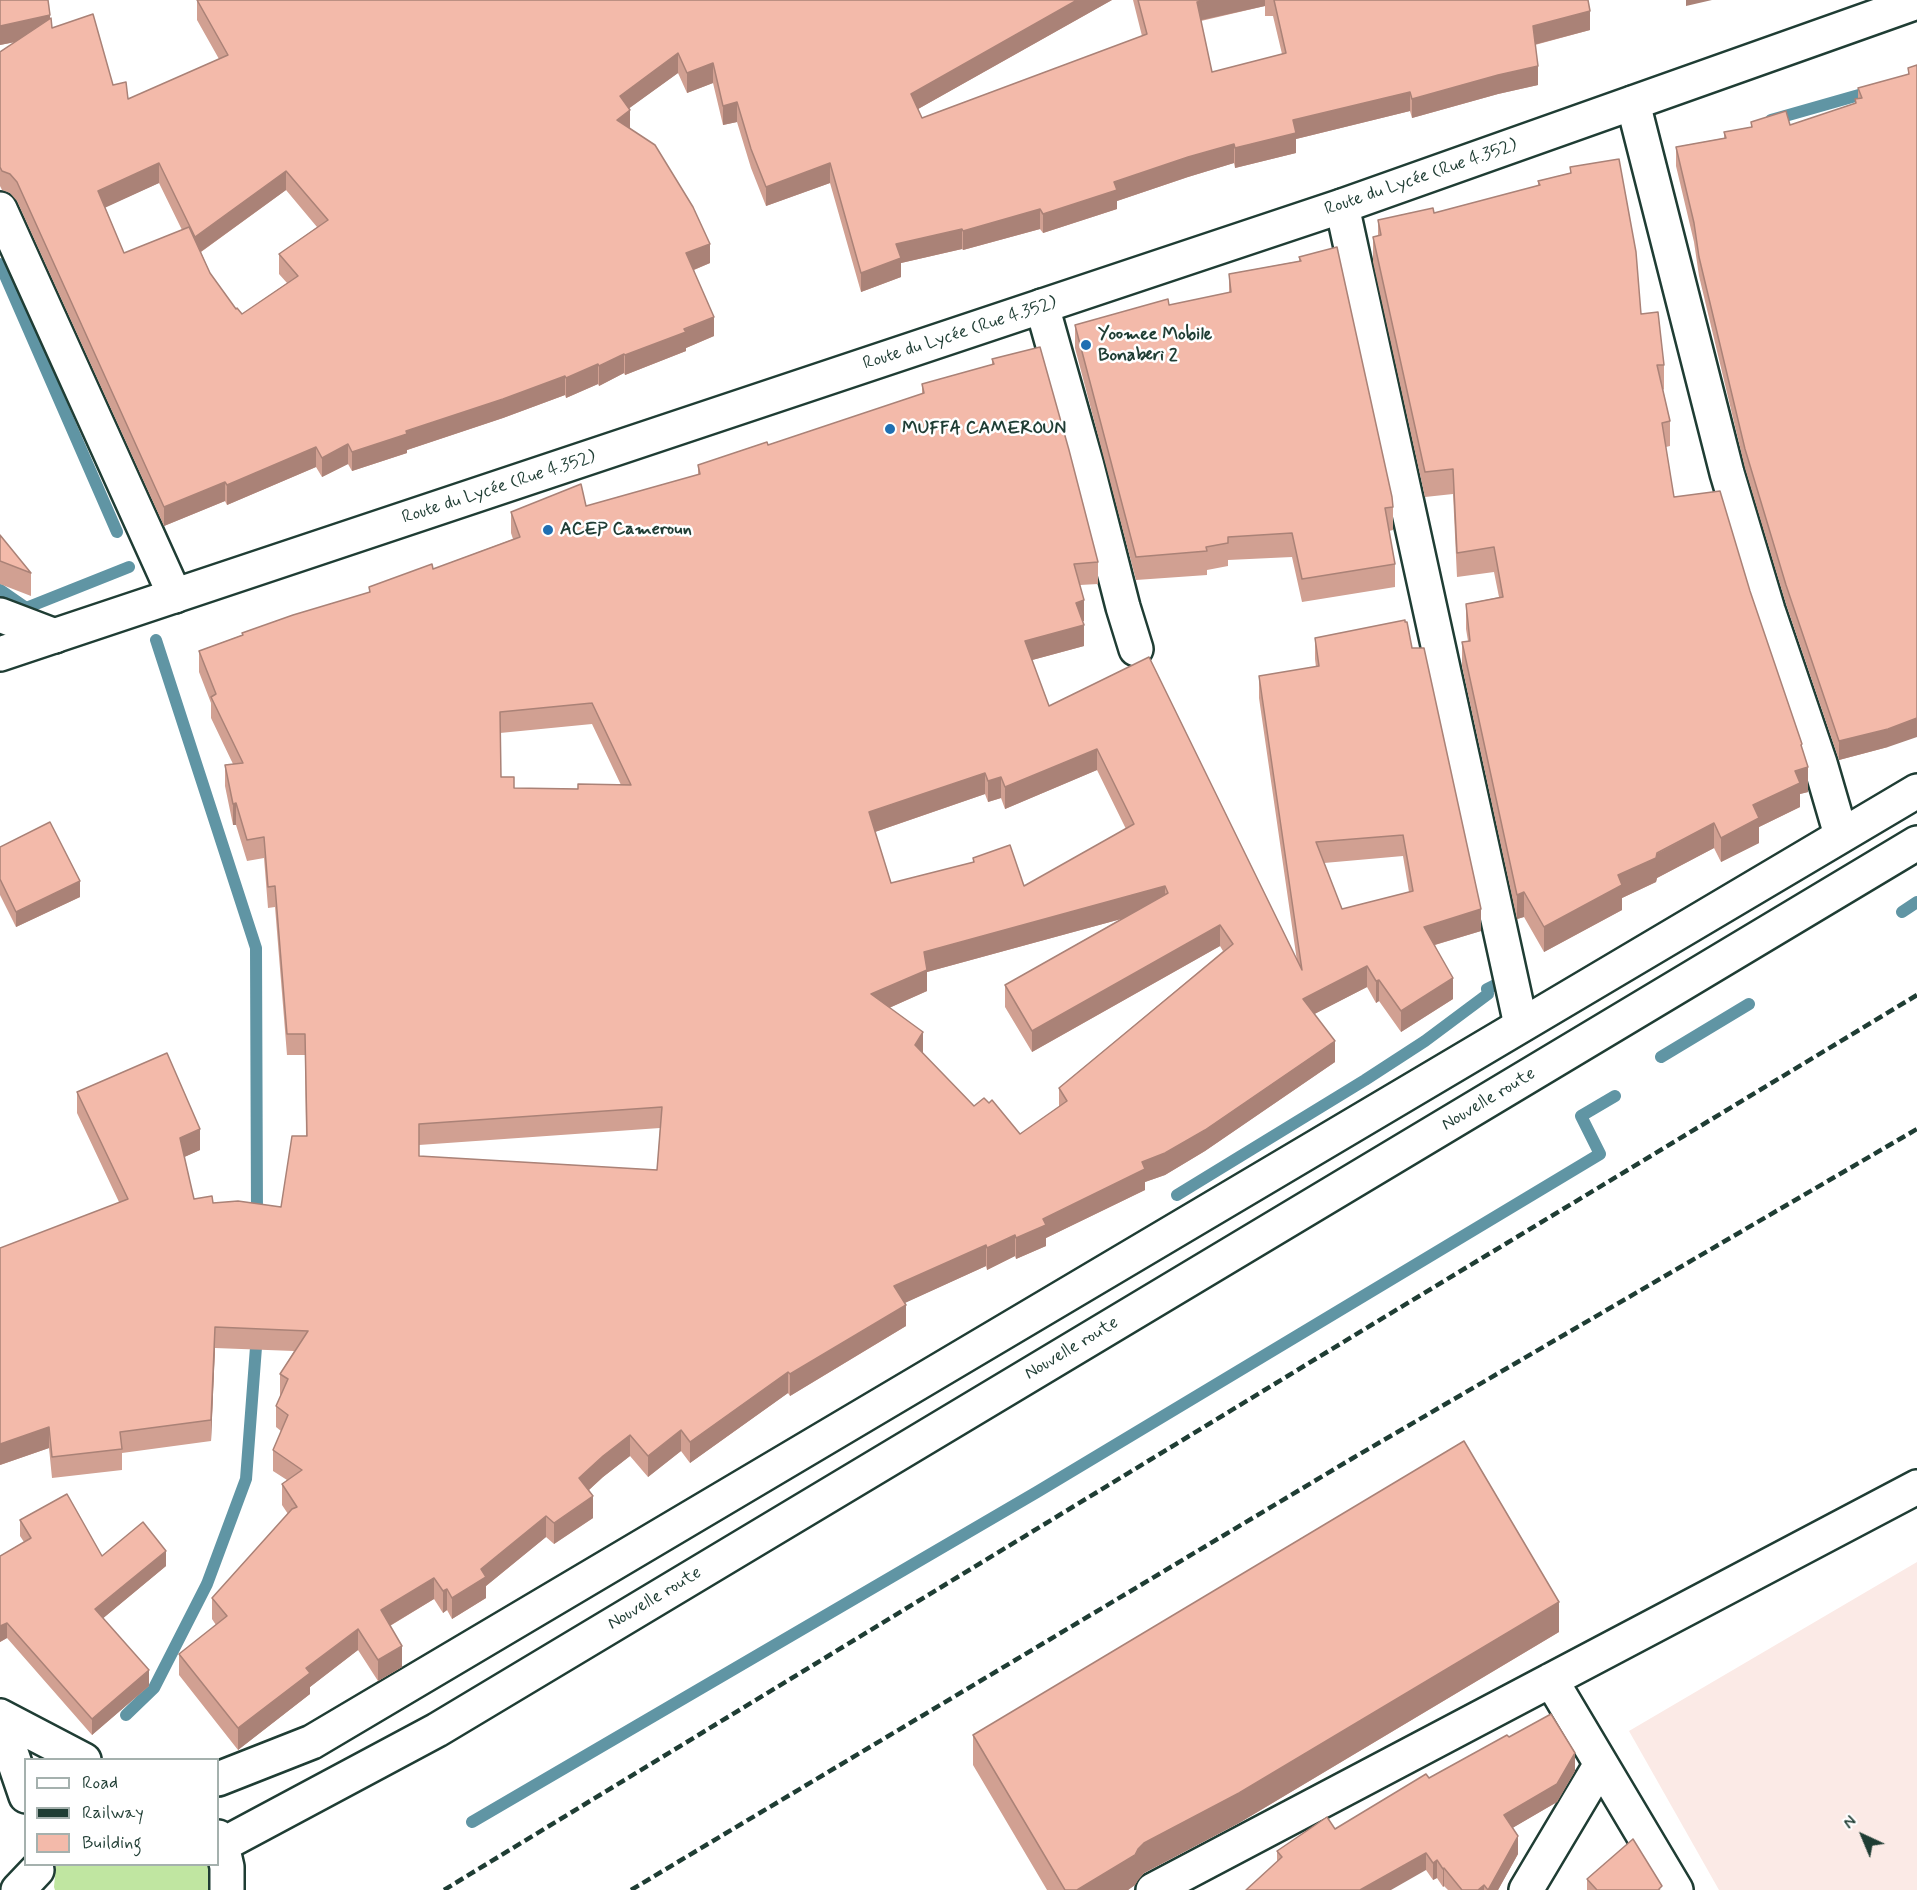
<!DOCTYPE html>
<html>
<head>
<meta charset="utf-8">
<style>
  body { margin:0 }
  #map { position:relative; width:1917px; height:1890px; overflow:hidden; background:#fff; font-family:Mynerve,sans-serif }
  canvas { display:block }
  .legend { position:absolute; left:24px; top:1758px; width:195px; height:108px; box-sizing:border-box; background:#fff; border:2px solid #a5b1ae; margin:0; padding:8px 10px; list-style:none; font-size:18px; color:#1f3d34 }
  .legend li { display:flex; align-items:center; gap:12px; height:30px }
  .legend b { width:30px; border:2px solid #a5b1ae }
  .north { position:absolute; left:1833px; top:1806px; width:60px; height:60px; -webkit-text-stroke:4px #fff; paint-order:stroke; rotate:316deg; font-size:16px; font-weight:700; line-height:24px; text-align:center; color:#1f3d34 }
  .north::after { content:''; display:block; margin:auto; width:21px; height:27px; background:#1f3d34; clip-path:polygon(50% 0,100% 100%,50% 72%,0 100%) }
</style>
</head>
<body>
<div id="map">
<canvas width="1917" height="1890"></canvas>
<ul class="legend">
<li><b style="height:8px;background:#fff"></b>Road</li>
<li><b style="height:8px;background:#1f3d34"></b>Railway</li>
<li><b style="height:16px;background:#f3baaa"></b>Building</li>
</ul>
<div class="north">N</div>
</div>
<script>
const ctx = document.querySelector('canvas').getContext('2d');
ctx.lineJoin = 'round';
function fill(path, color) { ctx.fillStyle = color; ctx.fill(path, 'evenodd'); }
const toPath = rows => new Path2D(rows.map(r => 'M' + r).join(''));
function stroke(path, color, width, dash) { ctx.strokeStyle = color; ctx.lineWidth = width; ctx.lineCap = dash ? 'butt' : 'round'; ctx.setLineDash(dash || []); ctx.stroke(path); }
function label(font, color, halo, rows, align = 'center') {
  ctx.font = font + ' Mynerve,sans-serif'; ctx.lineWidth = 5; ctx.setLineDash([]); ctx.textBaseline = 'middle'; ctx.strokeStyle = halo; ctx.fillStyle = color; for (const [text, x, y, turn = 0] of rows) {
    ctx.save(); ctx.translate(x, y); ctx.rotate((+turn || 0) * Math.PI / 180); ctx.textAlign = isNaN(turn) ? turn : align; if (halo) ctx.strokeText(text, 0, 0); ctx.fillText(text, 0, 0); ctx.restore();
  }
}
fill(toPath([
  [1917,1562,1917,1890,1719,1890,1629,1731]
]), '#fbeae6');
fill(toPath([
  [211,1864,212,1890,55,1890,54,1887,56,1865]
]), '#c0e6a1');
stroke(toPath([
  [1771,120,1873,91],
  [0,264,117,532],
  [0,590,26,608,129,567],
  [156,640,256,948,257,1217],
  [1902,912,1917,902],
  [1661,1057,1749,1004],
  [1177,1195,1365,1080,1425,1041,1488,994,1487,989,1509,978],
  [126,1715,154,1688,207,1584,246,1479,257,1334],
  [472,1822,1037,1492,1600,1154,1581,1116,1615,1096]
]), '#6095a4', 12);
const minor = toPath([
  [1633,103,1727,473,1768,610,1820,763,1841,835],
  [1342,206,1521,1025],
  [0,209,175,596],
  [1042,306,1087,466,1123,607,1136,649],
  [0,615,55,636],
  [1551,1680,1676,1890],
  [0,1716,84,1760],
  [0,1720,26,1796],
  [1153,1890,1917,1487],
  [1526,1890,1601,1764]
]);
const major = toPath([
  [0,654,1342,206,1917,2]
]);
const highway = toPath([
  [218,1779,312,1742,1917,791],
  [218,1837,222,1845,227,1867,227,1890],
  [222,1845,437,1730,1917,843],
  [18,1890,37,1870]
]);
stroke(minor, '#1f3d34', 38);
stroke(major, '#1f3d34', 38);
stroke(highway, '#1f3d34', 38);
stroke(minor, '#fff', 33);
stroke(major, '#fff', 33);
stroke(highway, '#fff', 33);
stroke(toPath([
  [444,1890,1373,1324,1917,995],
  [631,1890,1353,1458,1917,1129]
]), '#1f3d34', 4.5, [9, 4.5]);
fill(toPath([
  [0,0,50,18,52,28,128,99,219,59,197,20,197,0,1112,0,918,109,922,118,1142,36,1133,0,1588,0,1590,30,1535,45,1538,85,1498,94,1412,118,1410,111,1296,139,1296,153,1235,168,1234,163,1188,177,1117,201,1117,209,1043,233,1040,229,963,250,962,249,901,263,901,277,861,292,830,183,766,206,751,168,737,122,723,125,713,83,687,93,678,73,629,108,630,129,710,263,694,270,714,336,686,348,686,351,625,375,624,373,599,386,598,384,566,398,565,395,503,418,407,450,407,453,352,471,348,464,322,477,316,467,227,505,225,501,164,526,17,201,10,193,2,190,0,186,0,52,15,42,0,45],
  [1265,6,1265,16,1273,16,1282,54,1212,72,1201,21],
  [159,183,182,230,124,253,105,207],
  [286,190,317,227,279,254,279,274,287,283,242,314,236,309,210,273,201,252],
  [1917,65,1888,747,1839,760,1786,604,1745,468,1699,276,1694,242,1676,166,1676,147,1724,138,1724,132,1751,127,1751,122,1790,125,1855,104,1855,99,1858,99,1858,88,1908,75,1908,68],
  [1570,167,1664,365,1664,389,1663,390,1670,421,1670,446,1666,447,1674,497,1750,591,1802,749,1808,792,1800,794,1800,807,1759,827,1759,843,1721,862,1714,848,1657,878,1656,882,1622,898,1622,910,1544,952,1524,917,1517,919,1462,666,1462,642,1468,641,1466,629,1466,604,1499,597,1494,572,1457,577,1453,494,1425,497,1373,262,1373,237,1378,236,1378,220,1434,213,1538,186,1538,181,1570,173],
  [1299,257,1393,507,1393,530,1389,531,1395,564,1395,587,1302,602,1292,557,1228,560,1228,566,1207,570,1207,575,1136,580,1075,348,1075,325,1229,293,1229,274,1299,261],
  [992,359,1098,562,1098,584,1080,585,1084,621,1083,621,1084,646,1032,660,1049,706,1149,657,1297,961,1259,698,1259,676,1316,667,1315,659,1315,638,1412,648,1481,931,1435,945,1453,999,1401,1032,1379,1001,1376,1003,1367,987,1314,1014,1335,1062,1205,1151,1165,1175,1145,1182,1145,1190,1046,1238,1046,1246,1016,1259,1015,1256,987,1270,986,1266,904,1303,906,1326,790,1396,788,1393,690,1463,681,1451,648,1477,630,1456,603,1477,589,1490,593,1518,554,1544,546,1537,486,1586,486,1598,452,1619,447,1610,443,1613,434,1599,390,1626,402,1667,378,1681,358,1650,310,1687,310,1694,238,1750,179,1675,179,1654,216,1625,212,1619,212,1598,288,1514,282,1505,282,1484,287,1480,273,1471,273,1450,281,1431,276,1427,276,1406,281,1395,280,1395,280,1374,294,1351,215,1348,211,1441,122,1453,122,1470,52,1478,49,1448,0,1465,119,1202,77,1113,77,1092,200,1150,184,1157,194,1199,213,1203,281,1207,306,1136,305,1055,287,1055,275,907,268,908,264,858,247,861,236,825,233,825,225,786,225,765,233,764,211,718,211,703,199,672,199,651,242,635,242,633,369,593,369,587,433,569,513,539,511,533,511,512,586,506,698,475,698,465,768,445,922,394,922,384,992,365],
  [592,724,621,785,578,789,514,788,501,777,500,733],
  [1097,770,1126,829,1024,886,973,858,973,863,891,883,875,832,985,794,988,802,1001,798,1005,809],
  [1403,856,1409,892,1342,909,1324,863],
  [1121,919,1005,985,1005,1007,1032,1052,1220,946,1223,951,1059,1088,1059,1107,1020,1134,974,1106,923,1054,889,1008,927,991,927,972],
  [660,1128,657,1170,419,1156,419,1145],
  [0,535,31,573,31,596,0,584],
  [0,847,80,897,16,927,0,895],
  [20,1520,102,1556,166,1566,103,1618,149,1686,92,1735,7,1638,0,1642,0,1556,24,1542,20,1536],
  [1559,1632,1239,1823,1144,1873,1138,1880,1135,1885,1128,1890,1047,1890,973,1765,973,1735],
  [1509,1737,1575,1771,1557,1802,1512,1828,1518,1854,1498,1890,1448,1890,1444,1886,1443,1887,1437,1878,1433,1880,1426,1870,1277,1862,1277,1851,1335,1829,1429,1778],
  [1587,1879,1662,1890,1587,1890]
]), '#d1a092');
fill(toPath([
  [1077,0,1112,0,911,113,911,94],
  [1206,0,1265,0,1265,6,1197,21,1197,2],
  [1686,0,1712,0,1686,6],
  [1590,11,1590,30,1533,45,1533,26],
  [50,15,50,35,0,45,0,26],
  [678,53,678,73,620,115,620,96],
  [713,63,713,83,687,93,687,73],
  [1538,66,1538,85,1498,94,1412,118,1412,99,1498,75],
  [1410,92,1410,111,1296,139,1296,153,1235,168,1235,148,1293,120],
  [737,102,737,122,723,125,723,106],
  [630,110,630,129,617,120],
  [1234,144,1234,163,1188,177,1117,201,1117,209,1043,233,1043,214,1114,182,1188,157],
  [159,163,159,183,98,211,98,191],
  [830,163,830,183,766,206,766,187],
  [286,171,286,190,195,256,195,237],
  [1040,209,1040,229,963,250,963,231],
  [962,229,962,249,901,263,901,277,861,292,861,273,896,244],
  [710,244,710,263,686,273,686,253],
  [714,317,714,336,686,348,686,351,625,375,625,355],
  [624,354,624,373,599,386,599,366],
  [598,364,598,384,566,398,566,378],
  [565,376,565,395,503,418,407,450,407,453,352,471,352,452,406,431],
  [348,444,348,464,322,477,322,458],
  [316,447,316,467,227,505,227,485],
  [225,482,225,501,164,526,164,507],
  [1084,600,1084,621,1076,624,1076,603],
  [1084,625,1084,646,1025,662,1025,641],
  [1917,718,1917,737,1888,747,1839,760,1839,741],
  [1802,744,1802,769,1808,767,1808,792,1800,794,1800,807,1759,827,1759,843,1721,862,1721,838,1753,805,1795,771,1801,745],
  [1097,749,1097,770,1005,809,1005,787],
  [985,773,985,794,869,834,869,812],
  [1001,777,1001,798,988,802,988,781],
  [236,803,236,825,233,825,233,804],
  [1714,823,1714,848,1657,878,1656,882,1622,898,1622,910,1544,952,1544,927,1618,875],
  [80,881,80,897,16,927,16,912],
  [1165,886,1165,907,927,972,927,991,871,1016,871,994,924,952],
  [1524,892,1524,917,1517,919,1517,895],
  [1481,909,1481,931,1424,948,1424,927],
  [1220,925,1220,946,1032,1052,1032,1031],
  [1367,966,1367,987,1303,1020,1303,999],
  [1453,978,1453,999,1401,1032,1401,1011],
  [1379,980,1379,1001,1376,1003,1376,981],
  [923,1032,923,1053,915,1045],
  [1335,1041,1335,1062,1205,1151,1165,1175,1145,1182,1145,1190,1046,1238,1046,1246,1016,1259,1016,1238,1043,1219,1142,1162],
  [200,1129,200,1150,180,1159,180,1138],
  [1015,1235,1015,1256,987,1270,987,1248],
  [986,1245,986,1266,894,1308,894,1286],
  [906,1305,906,1326,790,1396,790,1374],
  [215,1327,215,1348,211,1441,211,1420],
  [788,1372,788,1393,690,1463,690,1442],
  [49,1427,49,1448,0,1465,0,1444],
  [681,1430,681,1451,648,1477,648,1456],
  [630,1435,630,1456,603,1477,579,1499,579,1478,603,1456],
  [593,1496,593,1518,554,1544,554,1523],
  [546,1516,546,1537,486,1586,486,1598,452,1619,452,1598,481,1569],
  [166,1551,166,1566,95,1625,95,1609],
  [434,1578,434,1599,381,1631,381,1610],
  [447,1589,447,1610,443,1613,443,1591],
  [1559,1602,1559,1632,1239,1823,1144,1873,1138,1880,1135,1885,1128,1890,1077,1890,1138,1849,1144,1843],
  [7,1623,7,1638,0,1642,0,1626],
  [358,1629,358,1650,310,1687,310,1694,238,1750,238,1728,306,1668],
  [402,1646,402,1667,378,1681,378,1660],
  [149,1670,149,1686,92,1735,92,1719],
  [1575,1753,1575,1771,1557,1802,1504,1833,1504,1815],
  [1518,1836,1518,1854,1498,1890,1488,1890],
  [1426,1853,1426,1870,1391,1890,1360,1890],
  [1437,1860,1437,1878,1433,1880,1433,1863],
  [1444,1868,1444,1886,1443,1887,1443,1869],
  [1484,1885,1484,1890,1478,1890]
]), '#aa8277');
const building = toPath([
  [0,0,48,0,50,15,0,26,0,0],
  [197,0,1077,0,911,94,922,118,1147,34,1138,0,1206,0,1197,2,1212,72,1286,53,1274,0,1588,0,1590,11,1533,26,1538,66,1498,75,1412,99,1410,92,1293,120,1296,133,1235,148,1234,144,1188,157,1114,182,1117,190,1043,214,1040,209,963,231,962,229,896,244,901,258,861,273,830,163,766,187,751,149,737,102,723,106,713,63,687,73,678,53,620,96,630,110,617,120,655,145,693,207,710,244,686,253,714,317,684,329,686,332,625,355,624,354,599,366,598,364,566,378,565,376,503,399,406,431,407,434,352,452,348,444,322,458,316,447,227,485,225,482,164,507,17,182,10,174,2,171,0,167,0,52,51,18,52,28,93,14,113,85,126,82,128,99,228,55,197,0],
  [159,163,195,237,286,171,328,220,279,254,298,276,242,314,237,308,236,309,210,273,189,227,124,253,98,191,159,163],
  [1917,65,1917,718,1888,729,1839,741,1786,585,1745,449,1699,257,1694,223,1676,147,1726,138,1724,132,1752,127,1751,122,1786,111,1790,125,1856,103,1855,99,1862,98,1858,88,1909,74,1908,68,1917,65],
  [1619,159,1636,252,1641,314,1658,312,1664,365,1657,365,1670,421,1662,423,1674,497,1720,491,1750,591,1802,744,1801,745,1808,767,1795,771,1800,783,1753,805,1759,818,1721,838,1714,823,1657,853,1656,858,1618,875,1622,885,1544,927,1524,892,1517,895,1462,642,1470,641,1466,604,1503,597,1494,547,1457,553,1453,469,1425,472,1373,237,1381,235,1378,220,1433,208,1434,213,1540,185,1538,181,1571,173,1570,167,1619,159],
  [1337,247,1392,497,1393,507,1385,508,1395,564,1302,579,1292,533,1228,537,1228,543,1206,547,1207,551,1136,557,1075,325,1168,299,1169,305,1231,292,1229,274,1301,261,1299,257,1337,247],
  [1040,347,1069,450,1098,562,1074,564,1084,600,1076,603,1084,625,1025,641,1049,706,1149,657,1302,970,1259,676,1319,666,1315,638,1405,620,1405,622,1407,622,1412,648,1424,648,1481,909,1424,927,1453,978,1401,1011,1379,980,1376,981,1367,966,1303,999,1335,1041,1205,1130,1165,1153,1142,1162,1145,1169,1043,1219,1046,1225,1016,1238,1015,1235,987,1248,986,1245,894,1286,906,1305,790,1374,788,1372,690,1442,681,1430,648,1456,630,1435,603,1456,579,1478,593,1496,554,1523,546,1516,481,1569,486,1577,452,1598,447,1589,443,1591,434,1578,381,1610,402,1646,378,1660,358,1629,306,1668,310,1673,238,1728,179,1654,227,1616,212,1598,292,1509,297,1507,282,1484,302,1470,273,1450,288,1415,276,1406,288,1379,280,1374,308,1331,215,1327,211,1420,120,1432,122,1449,52,1457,49,1427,0,1444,0,1248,128,1199,77,1092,167,1053,200,1129,180,1138,194,1199,212,1196,213,1203,238,1201,281,1207,292,1136,307,1136,305,1034,287,1034,275,886,268,887,264,837,247,840,236,803,233,804,225,765,243,763,211,697,216,694,199,651,243,635,242,633,293,615,370,592,369,587,432,564,433,569,520,537,511,512,581,484,586,506,700,474,698,465,767,442,768,445,924,393,922,384,994,364,992,359,1040,347],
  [592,703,631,785,578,784,578,789,514,788,514,777,501,777,500,712,592,703],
  [1097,749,1134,824,1024,886,1010,845,973,858,974,862,891,883,869,812,985,773,988,781,1001,777,1005,787,1097,749],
  [1403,835,1413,891,1342,909,1316,842,1403,835],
  [1165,886,1168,893,1005,985,1032,1031,1220,925,1233,944,1059,1088,1067,1101,1020,1134,992,1100,989,1103,984,1098,974,1106,915,1045,923,1032,871,994,927,970,924,952,1165,886],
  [662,1107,657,1170,419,1156,419,1124,662,1107],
  [0,535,31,573,0,561,0,535],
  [50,822,80,881,16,912,0,879,0,847,50,822],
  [1464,1441,1559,1602,1239,1793,1144,1843,1138,1849,1135,1855,1077,1890,1065,1890,973,1735,1464,1441],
  [67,1494,102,1556,143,1522,166,1551,95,1609,149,1670,92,1719,7,1623,0,1626,0,1556,31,1538,20,1520,67,1494],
  [1551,1714,1575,1753,1557,1784,1504,1815,1518,1836,1488,1890,1484,1885,1478,1890,1462,1890,1444,1868,1443,1869,1437,1860,1433,1863,1426,1853,1360,1890,1246,1890,1282,1857,1277,1851,1327,1817,1335,1829,1426,1774,1429,1778,1507,1735,1509,1737,1551,1714],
  [1633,1839,1662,1886,1659,1889,1659,1890,1597,1890,1587,1879,1633,1839]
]);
fill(building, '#f3baaa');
stroke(building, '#aa8277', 1.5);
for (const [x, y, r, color] of [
  [1086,345,6,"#1f6fb2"],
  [890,429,6,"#1f6fb2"],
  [548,530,6,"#1f6fb2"]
]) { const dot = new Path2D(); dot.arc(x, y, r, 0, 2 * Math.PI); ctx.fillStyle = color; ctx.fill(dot); stroke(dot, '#fff', 2); }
label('18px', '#1f3d34', '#fff', [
  ["Route du Lycée (Rue 4.352)",1421,178,-19],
  ["Route du Lycée (Rue 4.352)",960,334,-18],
  ["Route du Lycée (Rue 4.352)",499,488,-18],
  ["Nouvelle route",1489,1100,-31],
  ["Nouvelle route",1072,1349,-31],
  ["Nouvelle route",655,1599,-31]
]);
label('bold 18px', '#1f3d34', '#fff', [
  ["Yoomee Mobile",1098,335],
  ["Bonaberi 2",1098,356],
  ["MUFFA CAMEROUN",902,429],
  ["ACEP Cameroun",560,530]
], 'left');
</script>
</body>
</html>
